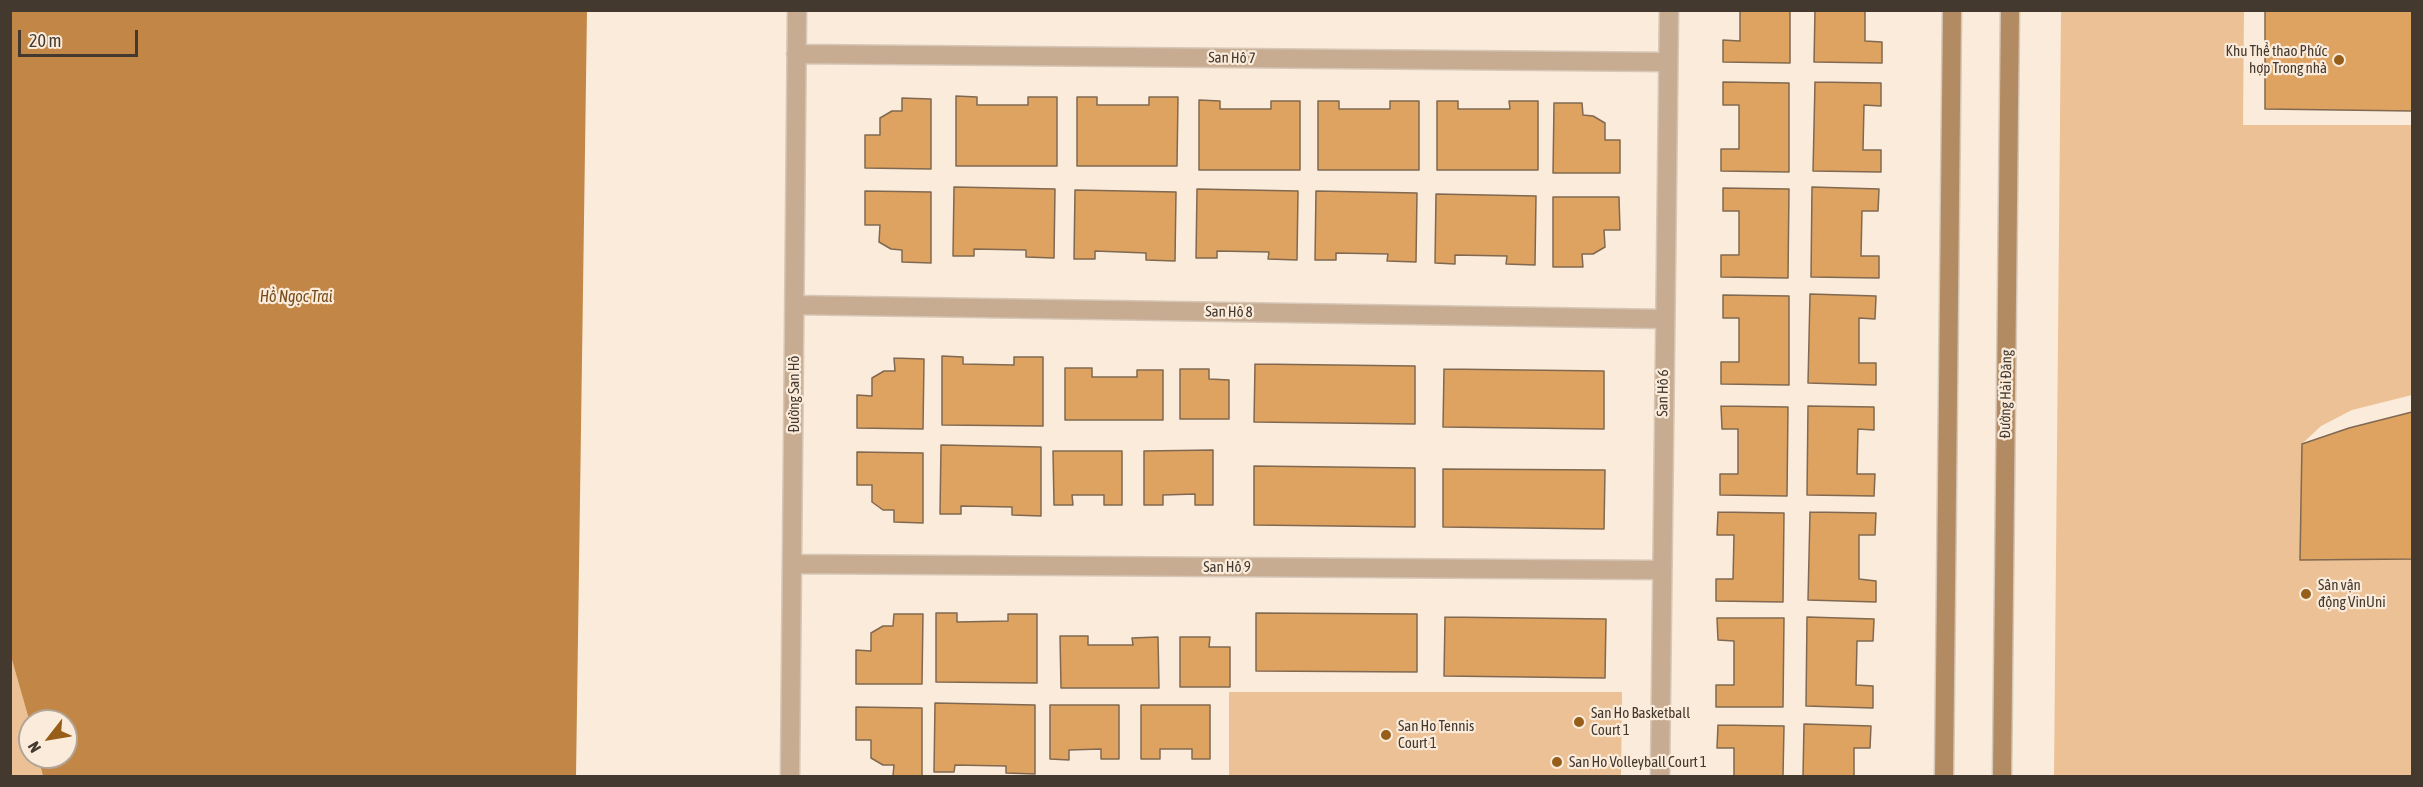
<!DOCTYPE html>
<html>
<head>
<meta charset="utf-8">
<style>
  body { margin:0 }
  #map { position:relative; width:2423px; height:787px; overflow:hidden; background:#fbebda; font-family:"Asap Condensed",sans-serif }
  canvas { display:block }
  .frame { position:absolute; inset:0; border:12px solid #44392f; pointer-events:none }
  .north { position:absolute; left:18px; top:709px; width:60px; height:60px; box-sizing:border-box; background:#fbebda; border:2px solid #b2a496; border-radius:50%; rotate:239deg; font-size:16px; font-weight:700; line-height:24px; text-align:center; color:#44392f }
  .north::after { content:''; display:block; margin:auto; width:21px; height:27px; background:#965e18; clip-path:polygon(50% 0,100% 100%,50% 72%,0 100%) }
  .scale { position:absolute; left:18px; top:30px; width:120px; height:27px; box-sizing:border-box; border:3px solid #44392f; border-top:0; padding-left:8px; font-size:18px; line-height:21px; white-space:nowrap; color:#44392f; -webkit-text-stroke:4px #fbebda; paint-order:stroke }
</style>
</head>
<body>
<div id="map">
<canvas width="2423" height="787"></canvas>
<div class="frame"></div>
<div class="north">N</div>
<div class="scale">20 m</div>
</div>
<script>
const ctx = document.querySelector('canvas').getContext('2d');
ctx.lineJoin = 'round';
function fill(path, color) { ctx.fillStyle = color; ctx.fill(path, 'evenodd'); }
const toPath = rows => new Path2D(rows.map(r => 'M' + r).join(''));
function stroke(path, color, width, dash) { ctx.strokeStyle = color; ctx.lineWidth = width; ctx.lineCap = dash ? 'butt' : 'round'; ctx.setLineDash(dash || []); ctx.stroke(path); }
function label(font, color, halo, rows, align = 'center') {
  ctx.font = font + ' "Asap Condensed",sans-serif'; ctx.lineWidth = 4.5; ctx.setLineDash([]); ctx.textBaseline = 'middle'; ctx.strokeStyle = halo; ctx.fillStyle = color; for (const [text, x, y, turn = 0] of rows) {
    ctx.save(); ctx.translate(x, y); ctx.rotate((+turn || 0) * Math.PI / 180); ctx.textAlign = isNaN(turn) ? turn : align; if (halo) ctx.strokeText(text, 0, 0); ctx.fillText(text, 0, 0); ctx.restore();
  }
}
fill(toPath([
  [2061,11,2244,11,2243,125,2412,125,2412,395,2352,410,2321,426,2303,443,2412,412,2412,776,2054,776],
  [10,653,30,723,30,757,38,757,43,776,11,776],
  [1229,692,1622,692,1621,776,1229,776]
]), '#ecc196');
fill(toPath([
  [10,11,587,11,576,776,43,776,38,757,66,757,66,721,30,721,30,723,10,653]
]), '#c28746');
const building = toPath([
  [1740,10,1790,10,1790,63,1723,62,1723,40,1740,41,1740,10],
  [1815,10,1865,10,1865,41,1882,42,1882,63,1814,62,1815,10],
  [2265,10,2412,10,2412,111,2265,109,2265,10],
  [1723,82,1789,83,1789,172,1721,171,1721,149,1739,149,1739,105,1723,105,1723,82],
  [1815,82,1881,83,1881,106,1864,105,1863,150,1881,150,1881,172,1813,171,1815,82],
  [956,96,977,97,977,105,1028,105,1028,97,1057,97,1057,166,956,166,956,96],
  [1077,97,1097,97,1097,105,1149,105,1149,97,1178,97,1177,166,1077,166,1077,97],
  [902,98,931,99,931,169,865,168,865,135,880,135,880,118,892,111,902,111,902,98],
  [1199,100,1220,101,1220,109,1271,109,1271,101,1300,101,1300,170,1199,170,1199,100],
  [1318,101,1339,101,1339,109,1390,109,1390,101,1419,101,1419,170,1318,170,1318,101],
  [1437,101,1458,101,1458,109,1510,109,1509,101,1538,101,1538,170,1437,170,1437,101],
  [1554,103,1582,103,1583,115,1593,116,1605,123,1605,140,1620,140,1620,173,1553,173,1554,103],
  [954,187,1055,189,1054,258,1026,257,1026,250,974,249,974,256,953,256,954,187],
  [1812,187,1879,189,1878,211,1862,211,1861,256,1879,256,1879,278,1811,277,1812,187],
  [1723,188,1789,189,1788,278,1721,277,1721,255,1739,255,1739,211,1723,211,1723,188],
  [1197,189,1298,191,1297,260,1268,259,1269,252,1217,251,1217,258,1196,258,1197,189],
  [1075,190,1176,192,1175,261,1146,260,1146,253,1095,251,1095,259,1074,259,1075,190],
  [865,191,931,192,931,263,902,262,902,250,891,249,879,242,880,225,865,225,865,191],
  [1316,191,1417,193,1416,262,1387,261,1388,254,1336,253,1336,260,1315,260,1316,191],
  [1436,194,1536,196,1535,265,1506,264,1507,256,1455,255,1455,264,1435,263,1436,194],
  [1553,197,1619,197,1620,230,1604,230,1605,247,1593,254,1582,254,1583,267,1553,267,1553,197],
  [1810,294,1876,296,1875,319,1859,318,1859,363,1876,363,1876,385,1808,383,1810,294],
  [1723,295,1789,296,1789,385,1721,384,1721,362,1739,362,1739,318,1723,318,1723,295],
  [942,356,963,357,963,364,1014,365,1014,357,1043,357,1043,426,942,425,942,356],
  [894,358,924,359,923,429,857,428,857,395,872,396,872,378,884,371,895,371,894,358],
  [1255,364,1415,366,1415,424,1254,422,1255,364],
  [1065,368,1092,368,1092,377,1137,377,1137,370,1163,370,1163,420,1065,420,1065,368],
  [1180,369,1209,369,1209,379,1229,380,1229,419,1180,419,1180,369],
  [1444,369,1604,371,1604,429,1443,427,1444,369],
  [1721,406,1788,407,1787,496,1720,495,1720,474,1738,474,1738,429,1722,429,1721,406],
  [1808,406,1874,407,1874,430,1858,429,1857,474,1875,474,1874,496,1807,495,1808,406],
  [2412,412,2412,559,2300,560,2302,444,2349,428,2412,412],
  [941,445,1041,447,1041,516,1012,515,1012,507,961,506,961,514,940,514,941,445],
  [1213,450,1213,505,1195,505,1195,494,1163,495,1163,505,1144,505,1144,451,1213,450],
  [1053,451,1122,451,1122,505,1104,505,1104,495,1072,495,1073,505,1054,505,1053,451],
  [857,452,923,453,923,523,894,522,894,510,883,510,872,502,872,485,857,485,857,452],
  [1254,466,1415,468,1415,527,1254,525,1254,466],
  [1443,469,1605,470,1604,529,1443,527,1443,469],
  [1718,512,1784,513,1783,602,1716,601,1716,579,1733,579,1734,535,1717,535,1718,512],
  [1810,512,1876,513,1875,535,1859,535,1859,579,1876,581,1876,602,1808,600,1810,512],
  [936,613,957,613,957,622,1008,621,1008,614,1037,614,1037,683,936,682,936,613],
  [1256,613,1417,614,1417,672,1256,671,1256,613],
  [894,614,923,614,922,684,856,684,856,650,871,651,871,633,883,626,893,626,894,614],
  [1445,617,1606,619,1605,678,1444,676,1445,617],
  [1807,617,1874,619,1873,641,1857,641,1856,685,1873,686,1873,708,1806,706,1807,617],
  [1717,618,1784,618,1783,707,1716,707,1716,685,1734,685,1734,641,1718,640,1717,618],
  [1060,636,1088,636,1088,645,1133,645,1132,638,1158,637,1159,688,1061,688,1060,636],
  [1180,637,1210,637,1209,647,1230,647,1230,687,1180,687,1180,637],
  [935,703,1035,705,1035,774,1006,773,1006,766,955,765,954,772,934,772,935,703],
  [1050,705,1119,705,1119,759,1101,759,1101,749,1069,750,1069,760,1050,759,1050,705],
  [1141,705,1210,705,1210,759,1192,759,1192,749,1160,749,1160,759,1141,759,1141,705],
  [856,707,922,708,922,776,893,776,894,765,883,765,871,758,871,740,856,740,856,707],
  [1804,724,1871,726,1870,748,1854,748,1854,776,1803,776,1804,724],
  [1718,725,1784,726,1783,776,1734,776,1734,748,1717,748,1718,725]
]);
fill(building, '#dea261');
stroke(building, '#806950', 1.5);
const street = toPath([
  [796,54,1668,62],
  [795,305,1664,319],
  [793,564,1660,570],
  [790,776,797,10],
  [1660,776,1669,10]
]);
const secondary = toPath([
  [1944,776,1952,10],
  [2002,776,2010,10]
]);
stroke(street, '#d6c7b8', 21);
stroke(secondary, '#d6c7b8', 21);
stroke(street, '#c7ac91', 18);
stroke(secondary, '#b38b62', 18);
for (const [x, y, r, color] of [
  [2339,60,6,"#965e18"],
  [2306,594,6,"#965e18"],
  [1579,722,6,"#965e18"],
  [1386,735,6,"#965e18"],
  [1557,762,6,"#965e18"]
]) { const dot = new Path2D(); dot.arc(x, y, r, 0, 2 * Math.PI); ctx.fillStyle = color; ctx.fill(dot); stroke(dot, '#fbebda', 2); }
label('15px', '#44392f', '#fbebda', [
  ["Khu Thể thao Phức",2327,51,"right"],
  ["hợp Trong nhà",2327,68,"right"],
  ["Sân vận",2318,585],
  ["động VinUni",2318,602],
  ["San Ho Basketball",1591,713],
  ["Court 1",1591,730],
  ["San Ho Tennis",1398,726],
  ["Court 1",1398,743],
  ["San Ho Volleyball Court 1",1569,762]
], 'left');
label('15px', '#44392f', '#fbebda', [
  ["San Hô 7",1232,58,1],
  ["San Hô 8",1229,312,1],
  ["San Hô 6",1663,393,-89],
  ["Đường San Hô",794,394,-90],
  ["Đường Hải Đăng",2006,394,-89],
  ["San Hô 9",1227,567]
]);
label('italic 16px', '#754c1c', '#fbebda', [
  ["Hồ Ngọc Trai",296,297]
]);
</script>
</body>
</html>
